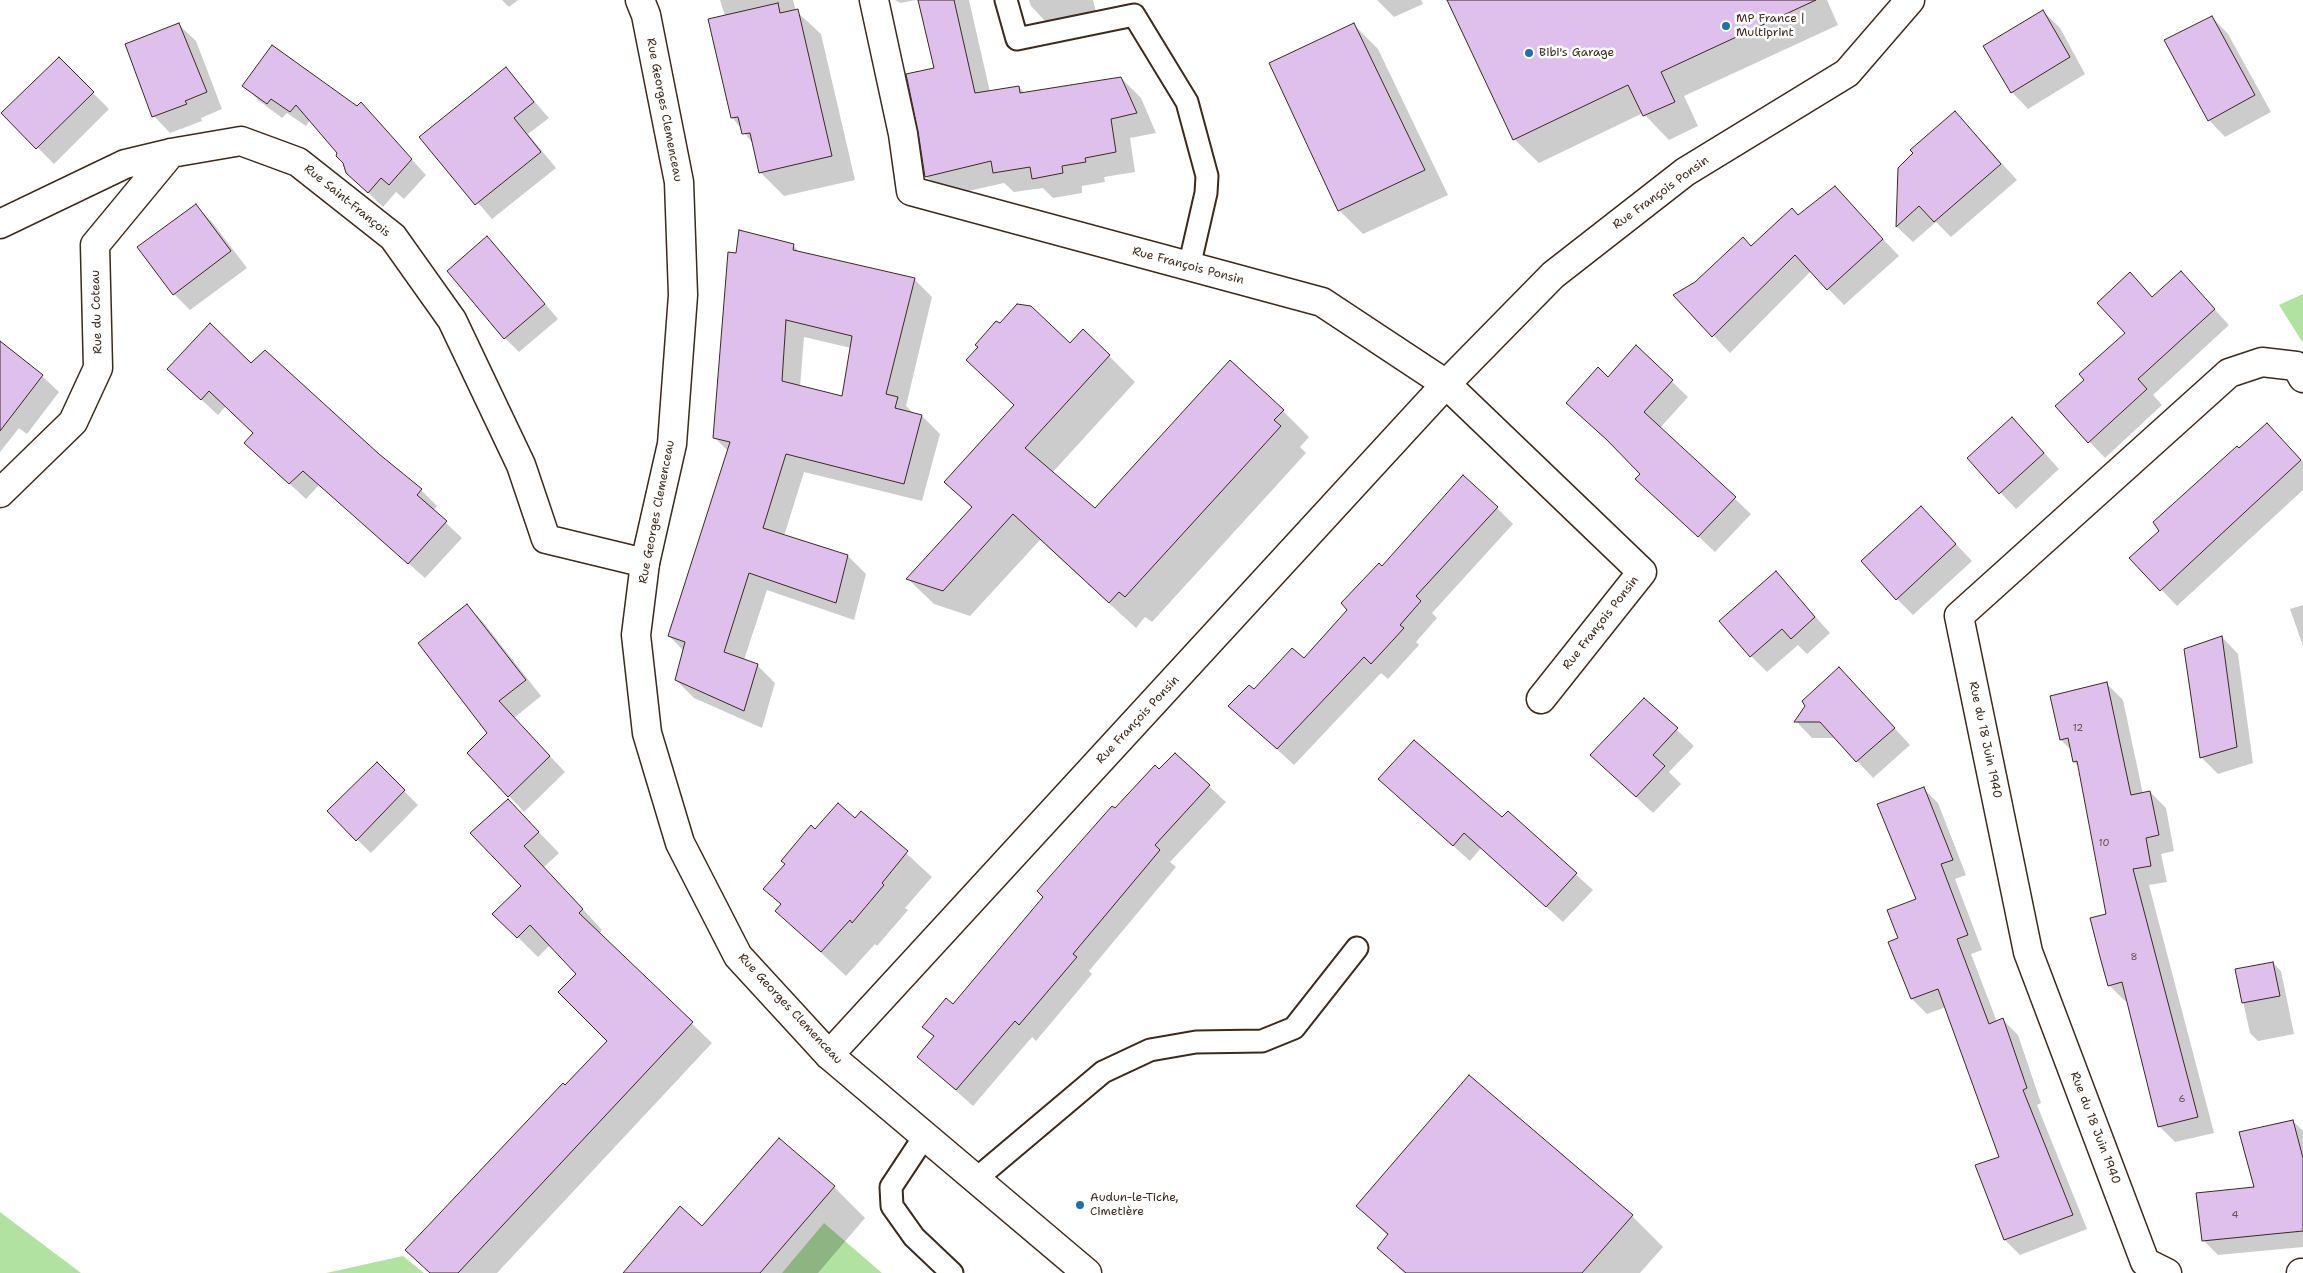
<!DOCTYPE html>
<html>
<head>
<meta charset="utf-8">
<style>
  body { margin:0 }
  canvas { display:block; background:#fff }
</style>
</head>
<body>
<canvas width="2303" height="1273"></canvas>
<script>
const ctx = document.querySelector('canvas').getContext('2d');
ctx.lineJoin = 'round';
function fill(path, color) { ctx.fillStyle = color; ctx.fill(path, 'evenodd'); }
const toPath = rows => new Path2D(rows.map(r => 'M' + r).join(''));
function stroke(path, color, width, dash) { ctx.strokeStyle = color; ctx.lineWidth = width; ctx.lineCap = dash ? 'butt' : 'round'; ctx.setLineDash(dash || []); ctx.stroke(path); }
function label(font, color, halo, rows, align = 'center') {
  ctx.font = font + ' "Shantell Sans",sans-serif'; ctx.lineWidth = 5; ctx.setLineDash([]); ctx.textBaseline = 'middle'; ctx.strokeStyle = halo; ctx.fillStyle = color; for (const [text, x, y, turn = 0] of rows) {
    ctx.save(); ctx.translate(x, y); ctx.rotate((+turn || 0) * Math.PI / 180); ctx.textAlign = isNaN(turn) ? turn : align; if (halo) ctx.strokeText(text, 0, 0); ctx.fillText(text, 0, 0); ctx.restore();
  }
}
fill(toPath([
  [2303,294,2303,343,2279,305],
  [0,1212,81,1273,0,1273],
  [824,1223,882,1273,782,1273],
  [403,1256,424,1273,326,1273]
]), '#b1e2a2');
fill(toPath([
  [502,0,518,0,509,7],
  [720,0,793,0,796,11,821,34,855,180,784,196,760,172,754,145,732,117,725,16],
  [895,0,916,0,900,3],
  [920,0,969,0,990,92,1019,87,1025,93,1121,78,1141,98,1156,133,1130,138,1135,172,1104,177,1105,182,1082,186,1082,193,1053,198,1043,188,1014,192,1004,183,946,196,926,176,936,69],
  [1029,0,1093,0,1096,12,1047,23,1031,6],
  [1377,0,1421,0,1423,4,1394,17],
  [1478,0,1827,0,1838,25,1684,96,1698,126,1669,140,1643,113,1539,163,1514,139],
  [2043,11,2060,28,2085,74,2028,109,2012,92],
  [2212,17,2228,34,2271,112,2225,137,2209,120],
  [179,25,196,41,222,109,201,118,202,121,170,133,154,116],
  [1354,25,1378,49,1448,195,1363,234,1339,210],
  [59,59,109,109,54,164,3,113],
  [506,69,549,118,528,134,556,168,492,219,421,137],
  [244,85,357,107,361,104,426,175,404,199,396,192,383,207,347,172,339,153,310,120,306,126,287,113,282,118,258,100],
  [1955,112,2017,180,1951,237,1936,222,1913,242,1897,227,1900,168],
  [1835,188,1899,256,1844,305,1811,271,1730,353,1675,295,1799,217],
  [196,206,212,222,247,268,190,310,174,294],
  [793,245,800,253,914,279,932,297,906,406,914,414,922,416,940,434,922,501,804,472,784,536,848,556,866,574,854,620,767,590,744,660,757,665,775,683,762,728,694,698,676,680,684,651,669,636,728,451,714,437,737,255],
  [804,337,851,348,843,397,800,387],
  [501,252,558,319,519,352,505,338],
  [2181,273,2229,325,2153,395,2162,405,2105,458,2056,407,2086,380,2126,333,2145,290,2153,298],
  [1070,345,1109,356,1135,382,1052,473,1095,510,1283,411,1309,437,1300,447,1306,453,1152,622,1145,617,1136,628,1040,540,970,616,934,604,908,579,972,508,946,482,1015,406,968,360],
  [1636,347,1688,397,1660,428,1751,514,1715,552,1637,479,1642,474,1568,403,1608,378],
  [0,355,42,376,59,392,27,434,19,428,0,452],
  [251,364,421,490,437,506,433,511,462,538,425,578,319,485,306,499,246,443,255,433,226,406,218,415,168,369],
  [2028,435,2059,469,2016,509,1968,458],
  [2283,441,2303,462,2303,490,2177,606,2131,558,2161,531,2239,449],
  [1497,508,1513,524,1432,613,1437,618,1416,642,1419,645,1388,679,1381,673,1294,765,1230,706,1304,660,1349,610,1382,568],
  [1937,524,1972,561,1913,615,1897,599],
  [1776,573,1830,633,1807,654,1798,645,1767,672,1751,656],
  [2303,605,2303,646,2290,609],
  [467,606,483,622,541,696,514,718,565,772,524,812,469,753,489,733],
  [2222,637,2238,654,2253,763,2218,774,2201,757],
  [2107,684,2123,700,2143,794,2150,792,2166,808,2174,851,2161,854,2167,882,2149,885,2214,1133,2175,1142,2159,1126,2128,1000,2125,1001,2109,985,2108,915,2079,767,2074,762,2071,750,2061,740,2051,696],
  [1855,685,1910,745,1873,778,1836,738,1812,738,1796,721],
  [1644,699,1694,746,1669,772,1681,784,1653,813,1608,771],
  [1175,755,1226,802,1170,862,1176,867,1089,971,1092,974,1036,1041,1032,1037,973,1106,918,1057,935,1037,924,1027,954,1006,1115,810],
  [377,764,418,805,371,853,328,811],
  [1379,779,1502,819,1508,813,1593,890,1563,922,1481,848,1470,861],
  [1923,788,1938,803,1966,875,1955,879,1982,950,1971,954,1997,1022,2003,1020,2018,1035,2041,1103,2037,1105,2087,1229,2020,1255,2005,1240,1976,1166,2000,1157,1946,1007,1927,1014,1912,999,1890,943,1900,939,1917,900],
  [861,812,932,877,905,908,908,910,877,946,875,944,846,976,776,911,781,905,765,889,815,831,855,819],
  [528,821,559,853,544,867,602,930,599,934,712,1043,497,1273,430,1273,565,1087,609,1041,577,974,550,945,538,957,494,914,522,886,472,833],
  [2273,963,2281,971,2294,1034,2258,1041,2250,1033,2236,970],
  [2293,1121,2303,1131,2303,1247,2218,1255,2203,1240,2255,1188],
  [779,1140,834,1187,865,1218,818,1273,624,1273,702,1228],
  [1358,1206,1632,1216,1663,1247,1640,1273,1404,1273,1379,1248,1388,1236]
]), '#0003');
const building = toPath([
  [918,0,954,0,975,93,1019,86,1020,93,1121,77,1137,113,1111,119,1116,152,1085,158,1086,162,1062,166,1063,173,1032,179,1030,167,993,173,991,161,925,177,918,131,906,74,934,68,918,0],
  [1447,0,1816,0,1661,72,1675,102,1643,116,1628,85,1513,140,1447,0],
  [778,3,780,13,798,9,832,156,759,173,750,133,742,134,738,117,731,118,708,19,778,3],
  [2043,10,2070,57,2011,93,1983,46,2043,10],
  [2212,16,2255,95,2208,121,2164,40,2212,16],
  [179,23,207,92,185,101,187,104,152,117,125,44,179,23],
  [1354,23,1425,170,1338,211,1269,63,1354,23],
  [272,45,357,106,361,102,412,159,389,185,381,178,368,193,346,173,343,163,336,156,337,153,296,105,290,112,271,99,267,104,242,86,272,45],
  [59,57,94,92,36,149,1,113,59,57],
  [506,67,534,102,514,118,541,152,475,205,419,137,506,67],
  [1955,111,2001,164,1934,222,1919,206,1896,227,1898,168,1913,153,1910,150,1955,111],
  [1835,186,1883,239,1827,290,1795,255,1712,337,1673,295,1695,282,1743,237,1751,246,1792,208,1798,215,1835,186],
  [196,204,231,251,173,295,137,247,196,204],
  [739,230,794,244,793,250,915,278,886,394,898,397,895,408,922,415,904,484,786,454,763,528,848,555,836,603,749,573,724,652,758,664,744,711,675,680,685,642,668,636,730,442,713,438,728,252,736,253,739,230],
  [786,320,852,336,842,396,782,381,786,320],
  [487,236,545,304,504,339,447,271,487,236],
  [2181,271,2215,309,2138,379,2147,389,2088,443,2055,406,2084,380,2079,374,2125,333,2097,303,2130,272,2152,297,2181,271],
  [1017,304,1031,306,1070,343,1083,329,1110,355,1025,448,1095,508,1230,360,1284,410,1274,420,1281,426,1262,447,1125,597,1119,592,1109,603,1013,514,943,591,906,579,972,507,944,482,1014,405,966,360,978,347,975,345,996,321,1000,323,1017,304],
  [210,323,251,363,265,350,379,454,422,489,417,495,447,521,408,564,303,471,289,484,244,443,253,433,209,391,201,400,167,369,210,323],
  [0,341,43,375,0,431,0,341],
  [1636,345,1673,380,1644,412,1736,497,1698,537,1635,479,1640,474,1607,440,1566,403,1598,367,1608,377,1636,345],
  [2012,417,2044,453,1999,494,1967,458,2012,417],
  [2267,423,2301,460,2160,591,2129,558,2159,531,2153,522,2237,446,2239,448,2267,423],
  [1463,475,1498,507,1416,596,1421,601,1400,625,1404,628,1371,664,1364,657,1277,749,1228,706,1249,685,1254,689,1292,648,1304,658,1347,610,1341,603,1379,563,1382,566,1463,475],
  [1921,506,1956,544,1896,600,1861,561,1921,506],
  [1776,571,1815,617,1791,639,1782,629,1750,657,1719,621,1776,571],
  [467,604,526,680,499,701,550,756,508,797,467,753,487,733,418,643,467,604],
  [2222,636,2237,747,2200,758,2184,649,2222,636],
  [1839,667,1895,728,1856,762,1820,722,1794,722,1805,706,1802,701,1839,667],
  [2107,682,2131,795,2150,791,2159,835,2146,838,2151,866,2133,869,2198,1117,2158,1127,2122,982,2108,986,2100,957,2090,918,2106,914,2077,761,2073,762,2068,738,2060,740,2050,696,2107,682],
  [1644,698,1678,728,1653,755,1665,766,1636,797,1590,755,1644,698],
  [1414,740,1502,817,1508,811,1577,873,1546,907,1464,833,1453,846,1378,779,1414,740],
  [1175,753,1210,785,1155,845,1160,850,1073,954,1077,957,1019,1025,1015,1021,956,1090,917,1057,934,1036,922,1027,946,998,953,1004,1043,897,1037,891,1112,806,1115,808,1155,765,1159,769,1175,753],
  [377,762,405,790,356,841,327,811,377,762],
  [1924,787,1953,860,1941,864,1968,935,1957,939,1989,1024,2003,1018,2027,1088,2023,1090,2073,1215,2004,1240,1975,1165,1999,1157,1938,989,1911,999,1888,942,1898,938,1887,910,1916,899,1877,804,1924,787],
  [508,799,539,832,524,846,583,909,579,913,693,1022,458,1273,430,1273,405,1250,563,1083,565,1085,607,1041,558,992,576,974,530,925,517,938,492,914,521,886,470,833,508,799],
  [838,803,855,818,861,811,908,851,882,883,884,885,852,923,850,920,821,952,775,911,781,904,763,889,785,864,781,861,811,825,815,829,838,803],
  [2273,962,2280,996,2242,1003,2235,969,2273,962],
  [1469,1075,1633,1215,1582,1273,1406,1273,1377,1248,1388,1234,1356,1206,1469,1075],
  [2293,1120,2303,1158,2303,1231,2202,1241,2196,1193,2254,1187,2239,1132,2293,1120],
  [779,1138,835,1186,760,1273,623,1273,680,1206,702,1226,779,1138]
]);
fill(building, '#dfbfec');
stroke(building, '#3b2a1e', 1);
const service = toPath([
  [1006,0,1017,39,1134,15,1187,102,1207,176,1206,193,1189,267],
  [924,1137,891,1187,892,1206,914,1237,952,1273],
  [976,1179,1103,1072,1150,1050,1196,1042,1262,1041,1294,1028,1357,948]
]);
const minor = toPath([
  [874,0,903,134,911,191,1322,302,1446,384,1642,572,1541,699],
  [0,224,125,164,171,153,241,141,298,162,393,237,452,320,521,465,546,539,645,563],
  [0,493,73,422,98,368,95,245,171,153],
  [829,1055,1446,384,1553,275,1685,172,1847,73,1910,0],
  [2167,1273,2145,1262,2028,952,1959,616,2229,373,2262,362,2296,366,2303,378],
  [2301,1273,2303,1273]
]);
const secondary = toPath([
  [640,0,646,15,679,182,683,295,672,444,645,563,636,635,647,733,680,843,738,956,829,1055,1087,1273]
]);
stroke(service, '#3b2a1e', 25);
stroke(minor, '#3b2a1e', 31);
stroke(secondary, '#3b2a1e', 31);
stroke(service, '#fff', 21);
stroke(minor, '#fff', 28);
stroke(secondary, '#fff', 28);
for (const [x, y, r, color] of [
  [1726,26,5,"#1f6fb2"],
  [1529,53,5,"#1f6fb2"],
  [1080,1205,5,"#1f6fb2"]
]) { const dot = new Path2D(); dot.arc(x, y, r, 0, 2 * Math.PI); ctx.fillStyle = color; ctx.fill(dot); stroke(dot, '#fff', 2); }
label('10px', '#644f52', null, [
  ["12",2078,728],
  ["10",2104,843],
  ["8",2134,957],
  ["6",2182,1099],
  ["4",2235,1215]
]);
label('12px', '#3b2a1e', '#fff', [
  ["MP France |",1736,19],
  ["Multiprint",1736,33],
  ["Bibi's Garage",1539,53],
  ["Audun-le-Tiche,",1090,1198],
  ["Cimetière",1090,1212]
], 'left');
label('12px', '#3b2a1e', '#fff', [
  ["Rue Georges Clemenceau",664,110,79],
  ["Rue François Ponsin",1661,193,-36],
  ["Rue Saint-François",347,201,39],
  ["Rue François Ponsin",1188,266,15],
  ["Rue du Coteau",97,312,-92],
  ["Rue Georges Clemenceau",657,512,-79],
  ["Rue François Ponsin",1601,623,-52],
  ["Rue François Ponsin",1138,720,-47],
  ["Rue du 18 Juin 1940",1985,740,78],
  ["Rue Georges Clemenceau",790,1009,47],
  ["Rue du 18 Juin 1940",2095,1128,69]
]);
</script>
</body>
</html>
